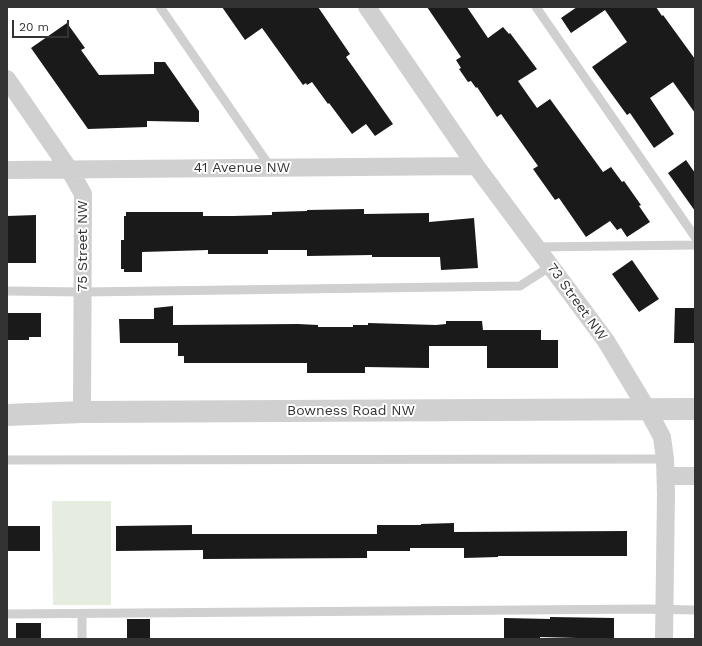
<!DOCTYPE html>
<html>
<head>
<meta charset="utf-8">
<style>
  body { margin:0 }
  #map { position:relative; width:702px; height:646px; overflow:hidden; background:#fff; font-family:"Work Sans",sans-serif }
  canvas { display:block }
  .frame { position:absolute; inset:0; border:8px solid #333; pointer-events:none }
  .scale { position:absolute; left:12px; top:20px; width:57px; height:18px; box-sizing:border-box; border:2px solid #333; border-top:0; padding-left:5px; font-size:12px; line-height:14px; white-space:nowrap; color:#333; -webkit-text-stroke:3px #fff; paint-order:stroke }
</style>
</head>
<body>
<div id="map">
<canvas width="702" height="646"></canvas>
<div class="frame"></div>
<div class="scale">20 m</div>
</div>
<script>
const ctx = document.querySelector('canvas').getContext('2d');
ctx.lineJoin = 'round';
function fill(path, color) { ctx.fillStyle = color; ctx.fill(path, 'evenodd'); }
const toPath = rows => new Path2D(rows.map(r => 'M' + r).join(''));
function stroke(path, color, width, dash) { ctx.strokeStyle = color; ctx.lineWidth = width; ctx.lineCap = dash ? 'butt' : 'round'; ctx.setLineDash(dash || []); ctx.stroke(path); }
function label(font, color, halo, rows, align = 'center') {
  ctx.font = font + ' "Work Sans",sans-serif'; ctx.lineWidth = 4; ctx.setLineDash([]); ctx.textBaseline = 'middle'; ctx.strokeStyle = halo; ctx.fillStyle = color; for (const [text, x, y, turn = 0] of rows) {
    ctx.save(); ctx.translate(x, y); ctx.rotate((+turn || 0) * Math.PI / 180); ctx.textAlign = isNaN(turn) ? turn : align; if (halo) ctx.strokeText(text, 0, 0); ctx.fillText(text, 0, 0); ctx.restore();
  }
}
fill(toPath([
  [52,501,111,501,111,605,53,605]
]), '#e6ecdf');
fill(toPath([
  [222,7,318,7,350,54,346,57,393,124,375,136,366,124,352,134,329,103,328,104,312,82,307,85,306,83,303,85,262,28,245,40],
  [427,7,467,7,488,38,503,27,509,34,510,33,537,69,518,81,537,108,550,99,603,172,611,167,622,182,624,181,641,205,639,206,650,222,627,237,621,228,617,230,610,221,586,237,559,198,555,200,533,169,538,166,501,114,497,117,477,87,476,88,471,81,468,82,459,69,461,68,456,60,461,57],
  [577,7,656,7,662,16,663,15,695,59,695,113,673,82,650,98,674,134,654,148,630,113,627,115,592,67,627,42,605,10,571,33,561,18],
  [67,23,85,48,81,50,99,75,154,74,154,62,165,62,199,111,199,122,147,121,147,127,88,129,31,48],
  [686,160,695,173,695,211,668,173],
  [364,209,364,214,429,213,429,222,474,218,478,268,441,270,440,257,372,257,372,255,307,256,307,250,268,250,268,254,208,254,208,250,142,252,142,272,124,272,124,269,121,269,121,240,124,240,124,216,126,216,126,212,203,212,203,216,233,216,272,215,272,212,307,211,307,210],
  [36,215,36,263,7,263,7,216],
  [632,260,659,299,639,312,612,274],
  [173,306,173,325,298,324,318,325,318,327,353,327,353,325,368,325,368,323,436,325,446,324,446,321,482,321,483,330,541,330,541,340,558,340,558,368,487,368,487,346,429,346,429,368,365,367,365,373,307,373,307,363,184,363,184,356,178,356,178,343,120,343,119,319,154,319,154,308],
  [675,308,695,308,695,343,674,343],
  [7,313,41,313,41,337,29,337,29,340,7,340],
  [454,523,454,532,627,531,627,556,498,556,498,557,464,558,464,548,410,548,410,551,367,551,367,558,203,559,203,550,116,551,116,526,192,525,192,534,377,534,377,525,421,525,421,524],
  [7,526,40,526,40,551,7,551],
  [550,617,614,618,614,639,540,637,540,639,504,638,504,618,550,619],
  [127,619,150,619,150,639,127,639],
  [16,623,41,623,41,639,16,639]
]), '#1a1a1a');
stroke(toPath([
  [160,7,271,168],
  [536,7,695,237],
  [536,247,695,245],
  [7,291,83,292,520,286,551,266],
  [7,460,665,459],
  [7,614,648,609,695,610],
  [82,614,82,639]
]), '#d0d0d0', 9);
stroke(toPath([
  [367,7,476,166,606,341,647,409,662,437,665,459,666,494,664,639],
  [7,79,69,169,83,194,82,412],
  [7,170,476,166],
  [666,476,695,476]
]), '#d0d0d0', 18);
stroke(toPath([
  [7,415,82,412,695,409]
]), '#d0d0d0', 22);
label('14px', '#333', '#fff', [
  ["41 Avenue NW",242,168],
  ["75 Street NW",83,246,-90],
  ["73 Street NW",577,302,54],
  ["Bowness Road NW",351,411]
]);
</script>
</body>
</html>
